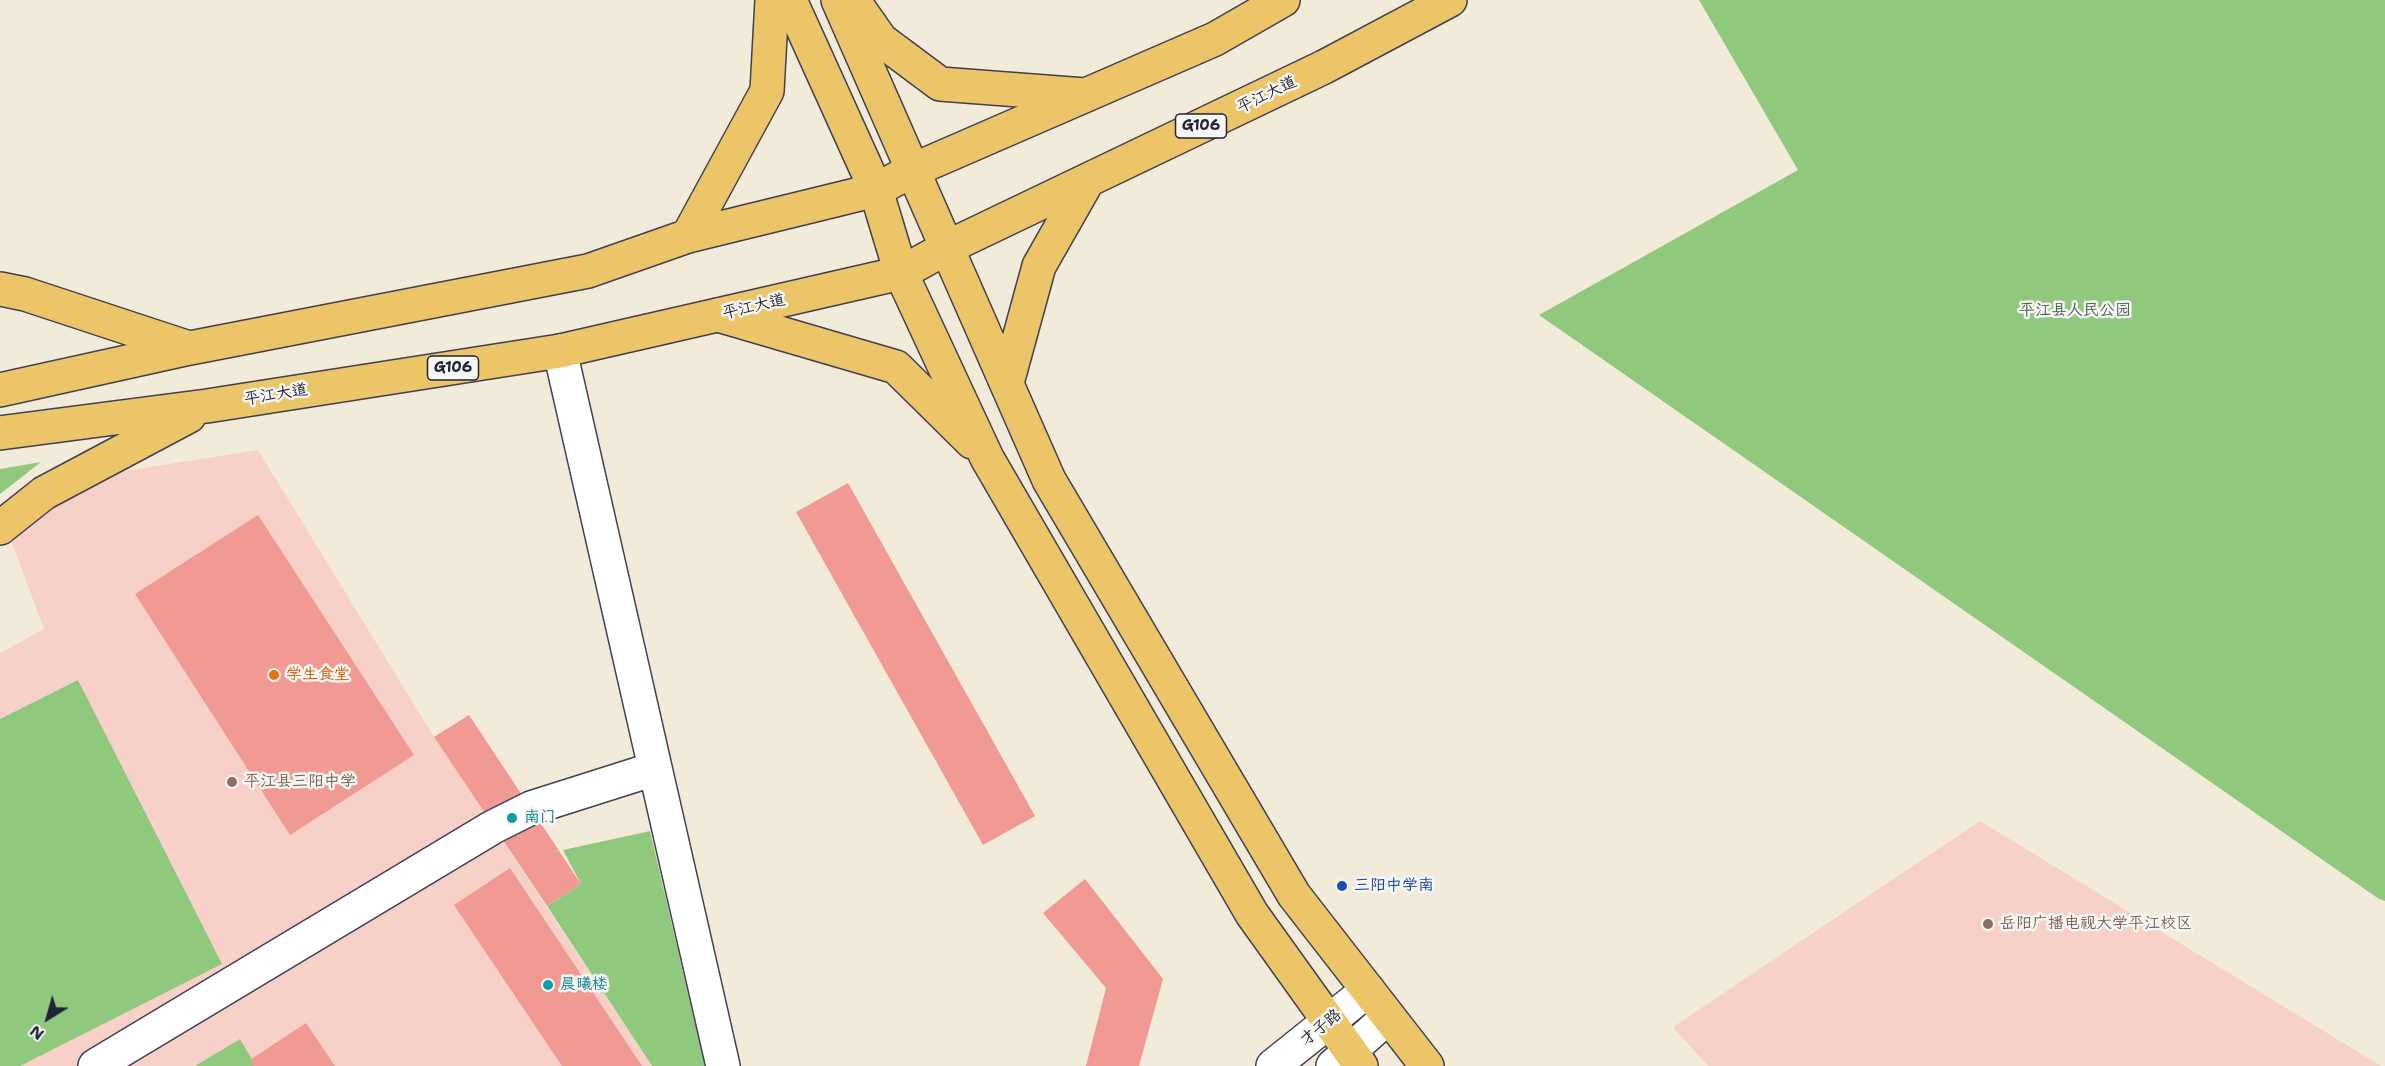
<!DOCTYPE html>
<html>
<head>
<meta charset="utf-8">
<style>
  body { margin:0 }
  #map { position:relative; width:2385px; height:1066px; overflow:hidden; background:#f2ebd9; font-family:"Shantell Sans",sans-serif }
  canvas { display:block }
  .north { position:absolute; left:18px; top:988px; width:60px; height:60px; -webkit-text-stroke:4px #f6f6f2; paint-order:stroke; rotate:217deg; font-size:16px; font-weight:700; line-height:24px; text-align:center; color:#22223b }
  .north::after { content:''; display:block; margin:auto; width:21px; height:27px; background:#22223b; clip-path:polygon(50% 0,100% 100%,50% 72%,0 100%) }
</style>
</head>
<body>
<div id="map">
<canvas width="2385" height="1066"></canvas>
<div class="north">N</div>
</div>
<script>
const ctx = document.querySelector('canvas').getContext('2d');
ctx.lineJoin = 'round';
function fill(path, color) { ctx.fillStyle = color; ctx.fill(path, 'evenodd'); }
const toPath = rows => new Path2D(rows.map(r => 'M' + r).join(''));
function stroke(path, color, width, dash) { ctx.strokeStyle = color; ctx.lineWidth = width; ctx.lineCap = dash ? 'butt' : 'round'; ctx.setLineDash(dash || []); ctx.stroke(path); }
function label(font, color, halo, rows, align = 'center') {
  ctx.font = font + ' "Shantell Sans","LXGW WenKai TC",sans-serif'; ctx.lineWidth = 5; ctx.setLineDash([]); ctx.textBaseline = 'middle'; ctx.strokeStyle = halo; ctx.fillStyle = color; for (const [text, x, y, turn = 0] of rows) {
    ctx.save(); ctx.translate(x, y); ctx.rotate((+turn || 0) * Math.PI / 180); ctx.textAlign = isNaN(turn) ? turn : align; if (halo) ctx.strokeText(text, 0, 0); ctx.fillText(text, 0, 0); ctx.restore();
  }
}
fill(toPath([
  [258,450,434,737,652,1066,0,1066,0,653,44,629,8,532,81,478],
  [1980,821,2381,1066,1708,1066,1673,1027]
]), '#f7d1c7');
fill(toPath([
  [1699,0,2385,0,2385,901,2379,899,1539,315,1798,170],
  [41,462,0,494,0,469],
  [78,680,222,964,20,1066,0,1066,0,719],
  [650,831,705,1066,652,1066,547,906,581,884,563,850],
  [240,1039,256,1066,195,1066]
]), '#90c97d');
fill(toPath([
  [848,483,1035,816,983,845,796,512],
  [258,515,414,755,290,835,135,594],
  [469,715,581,884,547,906,434,737],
  [510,868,642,1066,562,1066,454,905],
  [1085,879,1163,979,1139,1066,1086,1066,1106,988,1043,913],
  [306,1023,335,1066,254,1066,250,1060]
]), '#f19a94');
const minor = toPath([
  [560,351,723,1066],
  [95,1066,493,827,531,808,654,769],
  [1273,1066,1368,990],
  [1333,1066,1388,1017]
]);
const major = toPath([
  [790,0,876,190,901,273,987,458,1252,914,1361,1066],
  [838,0,1049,480,1294,895,1427,1066],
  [853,0,881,40,940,84,1085,95],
  [718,315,896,367,972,442]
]);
const highway = toPath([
  [688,236,767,91,772,0],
  [0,289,25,294,189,348],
  [1007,383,1039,266,1088,180],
  [0,390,190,348,588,271,688,236,876,190,911,171,1215,39,1283,0],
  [0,433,207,406,560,351,901,273,948,247,1324,67,1450,0],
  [0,528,44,493,189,416]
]);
stroke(minor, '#414053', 36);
stroke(major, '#414053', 36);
stroke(highway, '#414053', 36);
stroke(minor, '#fff', 33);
stroke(major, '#edc569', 33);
stroke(highway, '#edc569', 33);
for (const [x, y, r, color] of [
  [274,675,6,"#e8710a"],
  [232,782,6,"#8d6e63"],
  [512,818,6,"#0f9aa8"],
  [1342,886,6,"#1a4fb4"],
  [1988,924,6,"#8d6e63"],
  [548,985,6,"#0f9aa8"]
]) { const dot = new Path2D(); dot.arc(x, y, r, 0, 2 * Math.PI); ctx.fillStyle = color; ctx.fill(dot); stroke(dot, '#f6f6f2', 2); }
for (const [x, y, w] of [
  [1201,126,51],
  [453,368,51]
]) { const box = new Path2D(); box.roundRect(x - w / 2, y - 12, w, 24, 4.5); ctx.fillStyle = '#f6f6f2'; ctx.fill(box); stroke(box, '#22223b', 1.5); }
label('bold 15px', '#22223b', null, [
  ["G106",1201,126],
  ["G106",453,368]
]);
label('16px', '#22223b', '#f6f6f2', [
  ["平江大道",1267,95,-26],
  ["平江大道",754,307,-13],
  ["平江大道",276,395,-9],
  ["才子路",1321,1028,-39]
]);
label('16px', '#485c52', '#f6f6f2', [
  ["平江县人民公园",2075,311]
]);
label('16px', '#c56008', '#f6f6f2', [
  ["学生食堂",286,675]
], 'left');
label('16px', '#785e54', '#f6f6f2', [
  ["平江县三阳中学",244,782],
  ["岳阳广播电视大学平江校区",2000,924]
], 'left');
label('16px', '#0d838f', '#f6f6f2', [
  ["南门",524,818],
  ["晨曦楼",560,985]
], 'left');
label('16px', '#164399', '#f6f6f2', [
  ["三阳中学南",1354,886]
], 'left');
</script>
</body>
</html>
